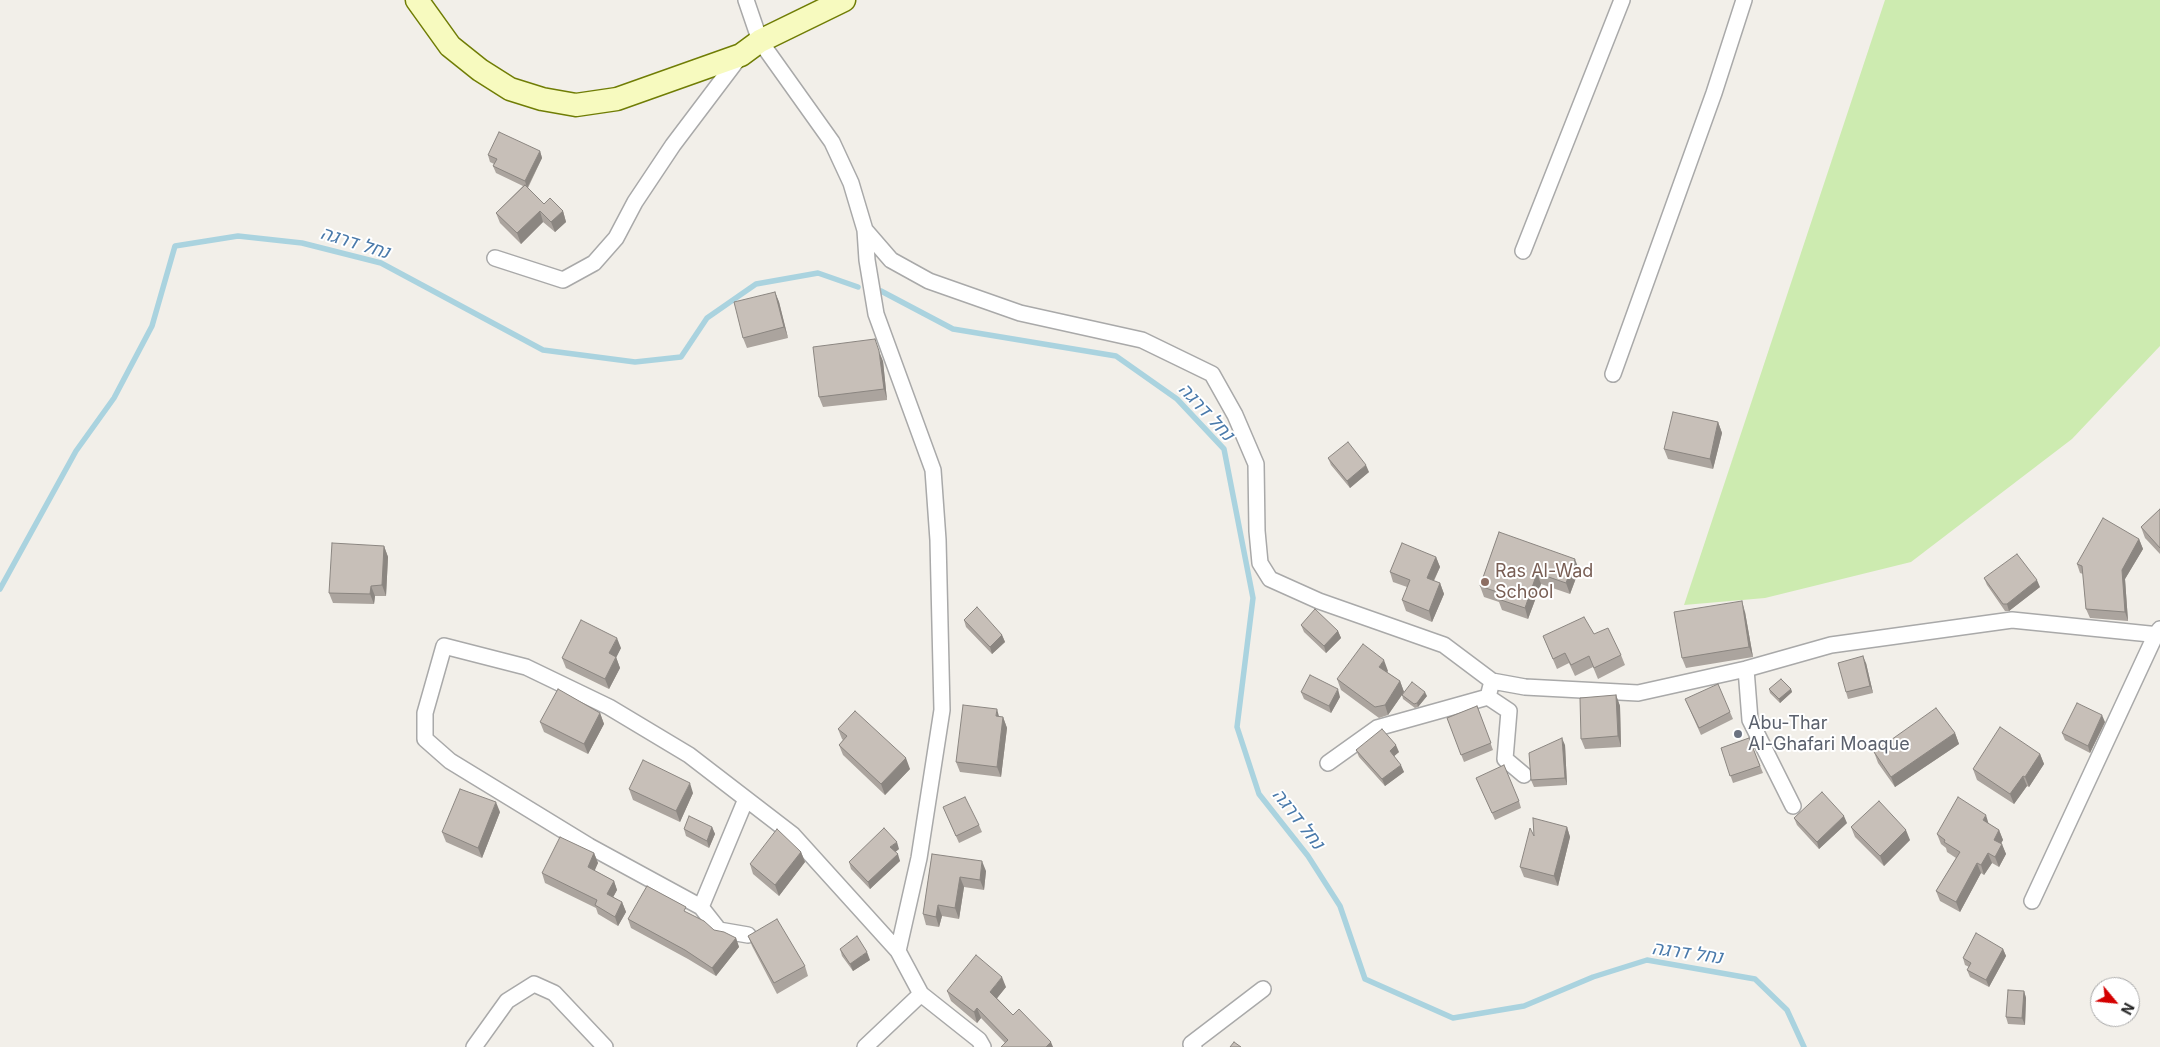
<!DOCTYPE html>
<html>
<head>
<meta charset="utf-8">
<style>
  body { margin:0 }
  #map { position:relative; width:2160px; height:1047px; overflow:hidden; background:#f2efe9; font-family:Inter,sans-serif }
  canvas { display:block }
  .north { position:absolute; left:2090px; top:977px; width:50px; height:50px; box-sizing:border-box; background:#fff; border:1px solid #a7a7a7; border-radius:50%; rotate:118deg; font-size:14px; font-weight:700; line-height:20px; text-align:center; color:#222 }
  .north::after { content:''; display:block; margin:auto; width:18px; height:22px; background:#d40000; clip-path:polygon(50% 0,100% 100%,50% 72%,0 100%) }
</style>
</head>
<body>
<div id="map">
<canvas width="2160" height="1047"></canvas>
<div class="north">N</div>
</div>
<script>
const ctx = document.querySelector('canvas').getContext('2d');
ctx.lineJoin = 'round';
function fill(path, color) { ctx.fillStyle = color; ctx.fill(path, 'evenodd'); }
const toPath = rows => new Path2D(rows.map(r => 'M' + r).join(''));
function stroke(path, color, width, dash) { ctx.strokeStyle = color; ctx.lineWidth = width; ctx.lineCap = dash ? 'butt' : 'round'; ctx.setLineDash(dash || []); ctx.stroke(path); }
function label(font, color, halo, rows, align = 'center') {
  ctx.font = font + ' Inter,Heebo,sans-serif'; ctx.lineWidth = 4; ctx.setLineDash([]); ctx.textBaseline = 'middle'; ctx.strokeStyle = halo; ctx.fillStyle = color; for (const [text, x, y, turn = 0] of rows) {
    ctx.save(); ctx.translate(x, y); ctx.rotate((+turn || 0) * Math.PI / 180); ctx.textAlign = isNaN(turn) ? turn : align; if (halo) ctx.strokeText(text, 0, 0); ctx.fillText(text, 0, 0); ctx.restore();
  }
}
fill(toPath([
  [1885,0,2160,0,2160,346,2072,439,1911,562,1765,598,1684,605]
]), '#cdebb0');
stroke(toPath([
  [881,291,953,329,1116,356,1177,399,1224,449,1253,598,1237,727,1259,794,1308,856,1340,906,1365,979,1453,1018,1524,1006,1593,977,1647,960,1755,979,1787,1010,1804,1047],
  [0,589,76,451,114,398,152,326,175,246,238,236,302,243,381,263,543,350,635,362,681,357,707,318,756,284,818,273,858,287]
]), '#aad3df', 5.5);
const street = toPath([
  [746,0,760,41,832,142,851,183,865,230,891,260,929,281,1020,313,1142,340,1212,374,1235,415,1256,464,1257,531,1260,563,1270,579,1319,601,1444,645,1492,681,1525,687,1638,693,1746,669,1831,645,2012,620,2160,635],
  [865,230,867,260,876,314,933,470,938,540,942,710,919,858,898,951,921,994,979,1040,983,1047],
  [1523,251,1622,0],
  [495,258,563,280,594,263,616,238,635,202,673,145,741,55],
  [1613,374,1714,93,1744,0],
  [1746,669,1750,720,1793,806],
  [1488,697,1509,711,1505,759,1524,775],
  [1328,763,1377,728,1488,697,1492,681],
  [2032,901,2156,634,2160,629],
  [701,907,746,799],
  [748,935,719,930,701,907,589,846,450,761,425,739,425,713,444,646,526,667,609,707,689,755,793,835,898,951],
  [474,1047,507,1001,534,984,554,993,605,1047],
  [865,1047,921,994],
  [1194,1047,1191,1044,1263,989]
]);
const secondary = toPath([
  [417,0,450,46,480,70,510,89,542,99,576,105,617,99,741,55,760,41,844,0]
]);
stroke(street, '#a9a9a9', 18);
stroke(secondary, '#707d05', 25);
stroke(street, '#fff', 15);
stroke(secondary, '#f7fabf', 22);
fill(toPath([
  [540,151,542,158,528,188,544,204,563,211,566,222,555,232,543,222,521,244,500,223,496,213,523,186,496,173,493,166,494,164,490,162,488,155],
  [775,292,779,302,788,338,747,348,743,338],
  [883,361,887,400,823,407,819,397],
  [1718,422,1722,433,1713,469,1668,459,1664,449],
  [1328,458,1369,472,1350,488,1331,465],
  [2160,509,2160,554,2145,538,2141,527],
  [1499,532,1579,570,1570,594,1541,584,1528,619,1502,610,1499,602,1484,597,1480,586],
  [2139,539,2143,549,2125,579,2128,621,2090,618,2086,609,2083,574,2080,573,2077,564],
  [384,546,388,557,386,596,375,596,374,604,333,603,329,593],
  [1436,557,1440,567,1434,581,1440,583,1444,594,1432,622,1406,611,1402,600,1407,587,1393,582,1390,572],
  [1984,578,2040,587,2009,611,2005,611,1987,585],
  [1745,612,1753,657,1686,668,1682,658],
  [964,620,1002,635,1005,642,992,654,966,627],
  [1301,625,1338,631,1341,638,1326,653,1304,632],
  [1594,634,1621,655,1625,665,1598,679,1593,667,1575,676,1569,663,1557,669,1543,636],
  [621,648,616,657,620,668,609,689,566,668,562,658],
  [1866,663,1873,693,1848,699,1846,692],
  [1388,671,1387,672,1400,681,1404,692,1388,715,1379,718,1341,690,1337,679],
  [1769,689,1791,689,1792,692,1780,703,1770,693],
  [1301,692,1340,697,1331,713,1304,699],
  [1402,695,1427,696,1418,707,1415,708,1403,699],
  [1616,695,1620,706,1621,747,1585,749,1581,739],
  [1685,699,1730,712,1733,719,1701,735],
  [1477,706,1493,750,1464,762,1447,718],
  [600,713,604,724,588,754,544,732,540,722],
  [1003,717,1007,728,1001,777,960,772,956,762],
  [2105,722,2090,753,2065,740,2062,733],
  [838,729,910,769,885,795,843,755,839,745,843,740,842,739],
  [1955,733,1959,744,1895,787,1878,763,1874,752],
  [1749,738,1763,773,1733,783,1721,748],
  [1565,745,1567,785,1534,787,1531,780],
  [1356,750,1399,752,1394,756,1404,772,1385,786,1359,757],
  [2040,754,2044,764,2029,787,2027,786,2014,804,1977,780,1973,769],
  [1476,778,1519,801,1521,808,1495,820],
  [629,789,693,793,680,822,633,800],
  [943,807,979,825,982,832,959,843],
  [500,812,482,858,446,842,442,832],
  [1794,818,1847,823,1819,849,1797,825],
  [1988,823,1999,830,2003,840,2001,843,2006,854,1999,867,1992,863,1984,875,1981,873,1960,912,1940,901,1936,891,1956,858,1947,852,1946,848,1941,844,1937,834],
  [712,827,715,834,709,848,686,836,684,829],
  [1567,827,1570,837,1558,886,1524,877,1520,867,1534,836],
  [1851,827,1910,840,1884,866,1855,837],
  [899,849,895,852,900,861,870,889,851,869,849,862],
  [801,852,805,862,779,896,753,874,750,864],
  [594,853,598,863,594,870,614,881,617,890,613,897,622,902,626,912,618,926,598,914,596,908,545,883,542,873],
  [932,854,986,871,984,890,964,887,959,919,942,916,939,927,926,925,923,914],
  [688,913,714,930,736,938,739,947,716,976,688,959,631,928,628,919],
  [748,936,805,966,808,976,777,994,752,946],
  [840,949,870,960,853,971,842,956],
  [2003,949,2006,956,1989,987,1970,977,1967,970,1969,967,1965,965,1963,958],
  [1006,987,997,998,1013,1015,1053,1047,1005,1043,981,1018,977,1023,951,1001,947,991],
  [2024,991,2026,998,2025,1025,2008,1024,2006,1017]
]), '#aba49e');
fill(toPath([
  [540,151,542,158,527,188,525,181],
  [540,211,543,222,521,244,517,233],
  [563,211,566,222,555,232,551,222],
  [775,292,779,302,788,338,784,327],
  [879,351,883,361,887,400,884,389],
  [1718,422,1722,433,1713,469,1710,459],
  [1366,465,1369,472,1350,488,1347,481],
  [2139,539,2143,549,2125,579,2128,621,2125,612,2122,570],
  [384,546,388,557,386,596,382,585],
  [1436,557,1440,567,1430,588,1427,578],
  [1575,559,1579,570,1570,594,1566,583],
  [1537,573,1541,584,1528,619,1525,608],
  [2037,580,2040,587,2009,611,2007,604],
  [1440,583,1444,594,1432,622,1429,611],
  [371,586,375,596,374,604,370,594],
  [1742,601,1745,612,1753,657,1749,647],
  [1338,631,1341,638,1326,653,1324,646],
  [1002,635,1005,642,992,654,990,647],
  [617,638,621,648,613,664,609,653],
  [1863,656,1866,663,1873,693,1870,686],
  [616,657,620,668,609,689,605,679],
  [1384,660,1388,671,1383,677,1379,667],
  [1400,681,1404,692,1388,715,1385,705],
  [1338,689,1340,697,1331,713,1329,706],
  [1791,689,1792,692,1780,703,1779,699],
  [1425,692,1427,696,1418,707,1417,703],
  [1616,695,1620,706,1621,747,1618,736],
  [997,709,1000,720,996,716],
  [600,713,604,724,588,754,584,744],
  [2102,715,2105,722,2090,753,2088,746],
  [1003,717,1007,728,1001,777,997,767],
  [1955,733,1959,744,1895,787,1891,777],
  [1562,738,1565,745,1567,785,1565,778],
  [1396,745,1399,752,1392,758,1390,751],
  [2040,754,2044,764,2029,787,2025,777],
  [906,758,910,769,885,795,881,784],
  [1401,765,1404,772,1385,786,1382,779],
  [2023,776,2027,786,2014,804,2010,794],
  [690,783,693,793,680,822,676,811],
  [496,802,500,812,482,858,478,848],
  [1986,815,1989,825,1983,820],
  [1844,816,1847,823,1819,849,1817,842],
  [712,827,715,834,709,848,707,841],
  [1567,827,1570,837,1558,886,1554,876],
  [1906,830,1910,840,1884,866,1880,856],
  [1999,830,2003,840,1998,849,1994,840],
  [897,842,899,849,893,854,890,847],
  [2002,844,2006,854,1999,867,1995,857],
  [801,852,805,862,779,896,775,885],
  [594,853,598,863,592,877,588,867],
  [1988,853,1992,863,1984,875,1981,865],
  [898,854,900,861,870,889,868,882],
  [982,861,986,871,984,890,980,880],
  [1977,863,1981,873,1960,912,1956,902],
  [960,877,964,887,959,919,955,908],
  [614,881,617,890,610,903,607,894],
  [622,902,626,912,618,926,615,917],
  [938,905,942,916,939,927,936,917],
  [736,938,739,947,716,976,712,968],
  [2003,949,2006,956,1989,987,1986,980],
  [867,952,870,960,853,971,850,964],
  [1002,977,1006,987,994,1002,990,992],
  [2024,991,2026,998,2025,1025,2022,1018],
  [977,1008,981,1018,977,1023,974,1012],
  [1051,1042,1053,1047,1046,1047]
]), '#8b8681');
const building = toPath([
  [499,132,540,151,525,181,493,166,497,159,488,155,499,132],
  [525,185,544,204,550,198,563,211,551,222,540,211,517,233,496,213,525,185],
  [775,292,784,327,743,338,734,302,775,292],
  [875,339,879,351,884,389,819,397,813,347,875,339],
  [1673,412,1718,422,1710,459,1664,449,1673,412],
  [1348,442,1366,465,1347,481,1328,458,1348,442],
  [2160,509,2160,548,2141,527,2160,509],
  [2103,518,2139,539,2122,570,2125,612,2086,609,2082,566,2077,564,2103,518],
  [1499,532,1575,559,1566,583,1537,573,1525,608,1498,599,1500,593,1480,586,1499,532],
  [332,543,384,546,382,585,371,586,370,594,329,593,332,543],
  [1402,543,1436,557,1427,578,1440,583,1429,611,1402,600,1410,580,1390,572,1402,543],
  [2017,554,2037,580,2007,604,2003,604,1984,578,2017,554],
  [1742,601,1749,647,1682,658,1674,612,1742,601],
  [977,607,1002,635,990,647,964,620,977,607],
  [1315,609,1338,631,1324,646,1301,625,1315,609],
  [1584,617,1594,634,1608,628,1621,655,1594,668,1589,656,1571,665,1565,653,1553,659,1543,636,1584,617],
  [581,620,617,638,609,653,616,657,605,679,562,658,581,620],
  [1363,644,1384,660,1379,667,1400,681,1385,705,1375,707,1337,679,1363,644],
  [1863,656,1870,686,1846,692,1838,663,1863,656],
  [1310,675,1338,689,1329,706,1301,692,1310,675],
  [1781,679,1791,689,1779,699,1769,689,1781,679],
  [1412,682,1425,692,1417,703,1414,704,1402,695,1412,682],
  [1718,684,1730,712,1699,728,1685,699,1718,684],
  [558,689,600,713,584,744,540,722,558,689],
  [1616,695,1618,736,1581,739,1580,698,1616,695],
  [2077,703,2102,715,2088,746,2062,733,2077,703],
  [963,705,997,709,996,716,1003,717,997,767,956,762,963,705],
  [1477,706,1491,743,1461,755,1447,718,1477,706],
  [1936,708,1955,733,1891,777,1874,752,1936,708],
  [855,711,906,758,881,784,839,745,847,736,838,729,855,711],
  [2000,727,2040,754,2025,777,2023,776,2010,794,1973,769,2000,727],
  [1382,729,1396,745,1390,751,1401,765,1382,779,1356,750,1382,729],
  [1562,738,1565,778,1531,780,1529,753,1562,738],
  [1749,738,1760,766,1730,776,1721,748,1749,738],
  [643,760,690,783,676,811,629,789,643,760],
  [1504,765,1519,801,1492,813,1476,778,1504,765],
  [460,789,496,802,478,848,442,832,460,789],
  [1822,792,1844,816,1817,842,1794,818,1822,792],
  [965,797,979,825,956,836,943,807,965,797],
  [1958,797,1986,815,1983,820,1999,830,1994,840,2002,844,1995,857,1988,853,1981,865,1977,863,1956,902,1936,891,1960,852,1944,842,1945,840,1937,834,1958,797],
  [1879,801,1906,830,1880,856,1851,827,1879,801],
  [689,816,712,827,707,841,684,829,689,816],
  [1533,818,1567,827,1554,876,1520,867,1530,828,1534,836,1533,818],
  [884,828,897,842,890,847,898,854,868,882,849,862,884,828],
  [777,829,801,852,775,885,750,864,777,829],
  [560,837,594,853,588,867,614,881,607,894,622,902,615,917,595,905,597,900,542,873,560,837],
  [932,854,982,861,980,880,960,877,955,908,938,905,936,917,923,914,932,854],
  [647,886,686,907,684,911,704,921,714,930,724,932,736,938,712,968,685,950,628,919,647,886],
  [777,919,805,966,774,983,748,936,777,919],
  [1976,933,2003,949,1986,980,1967,970,1971,963,1963,958,1976,933],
  [857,936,867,952,850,964,840,949,857,936],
  [976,955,1002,977,990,992,1013,1015,1019,1009,1051,1042,1046,1047,1001,1047,1008,1040,977,1008,974,1012,947,991,976,955],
  [2008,990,2024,991,2022,1018,2006,1017,2008,990],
  [1234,1042,1241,1047,1230,1047,1234,1042]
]);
fill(building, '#c7bfb8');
stroke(building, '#8b8681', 1);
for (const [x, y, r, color] of [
  [1485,582,5,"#8d6e63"],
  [1738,734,5,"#6b7280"]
]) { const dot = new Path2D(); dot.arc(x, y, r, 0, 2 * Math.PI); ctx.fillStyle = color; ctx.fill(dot); stroke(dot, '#fff', 2); }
label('18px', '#785e54', '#fff', [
  ["Ras Al-Wad",1495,572],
  ["School",1495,593]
], 'left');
label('18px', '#5b616d', '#fff', [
  ["Abu-Thar",1748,724],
  ["Al-Ghafari Moaque",1748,745]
], 'left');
label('italic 19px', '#4a7aab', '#fff', [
  ["נחל דרגה",355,243,17],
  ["נחל דרגה",1206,412,47],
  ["נחל דרגה",1298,819,52],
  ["נחל דרגה",1687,953,8]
]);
</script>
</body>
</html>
